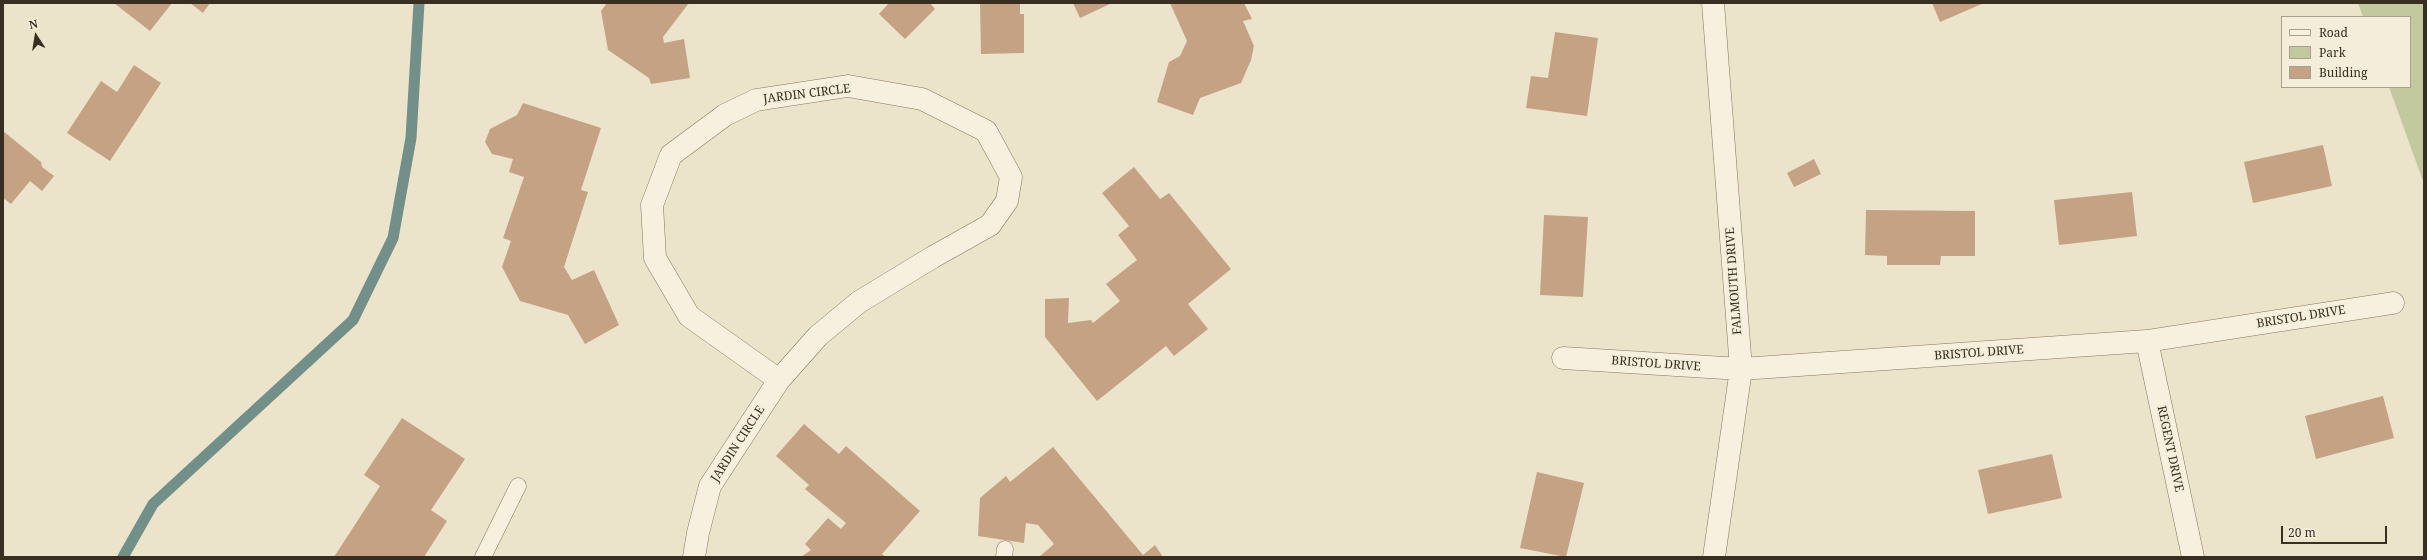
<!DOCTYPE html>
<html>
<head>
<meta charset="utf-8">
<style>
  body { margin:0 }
  #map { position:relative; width:2427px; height:560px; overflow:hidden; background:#ece3cb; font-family:"Noto Serif",serif }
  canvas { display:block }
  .frame { position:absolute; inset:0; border:4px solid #392e22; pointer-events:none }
  .legend { position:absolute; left:2281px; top:16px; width:130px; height:72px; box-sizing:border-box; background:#f3edda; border:1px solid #a9a190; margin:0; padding:5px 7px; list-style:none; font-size:12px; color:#392e22 }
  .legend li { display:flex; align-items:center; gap:8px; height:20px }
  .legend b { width:20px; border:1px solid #a9a190 }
  .north { position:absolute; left:16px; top:16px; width:40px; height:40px; -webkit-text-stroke:3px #f3edda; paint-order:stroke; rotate:348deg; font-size:11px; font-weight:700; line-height:16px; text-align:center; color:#392e22 }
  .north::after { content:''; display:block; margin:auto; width:14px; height:18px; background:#392e22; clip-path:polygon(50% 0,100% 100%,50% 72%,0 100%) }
  .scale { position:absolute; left:2281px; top:526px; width:106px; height:18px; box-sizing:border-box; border:2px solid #392e22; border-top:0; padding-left:5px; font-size:12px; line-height:14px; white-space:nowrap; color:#392e22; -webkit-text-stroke:3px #f3edda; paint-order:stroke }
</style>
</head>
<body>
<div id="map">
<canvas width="2427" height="560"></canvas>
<div class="frame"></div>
<ul class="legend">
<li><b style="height:5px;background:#f7f0de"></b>Road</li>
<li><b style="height:11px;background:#c3c99f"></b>Park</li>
<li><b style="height:11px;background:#c6a284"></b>Building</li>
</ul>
<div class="north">N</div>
<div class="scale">20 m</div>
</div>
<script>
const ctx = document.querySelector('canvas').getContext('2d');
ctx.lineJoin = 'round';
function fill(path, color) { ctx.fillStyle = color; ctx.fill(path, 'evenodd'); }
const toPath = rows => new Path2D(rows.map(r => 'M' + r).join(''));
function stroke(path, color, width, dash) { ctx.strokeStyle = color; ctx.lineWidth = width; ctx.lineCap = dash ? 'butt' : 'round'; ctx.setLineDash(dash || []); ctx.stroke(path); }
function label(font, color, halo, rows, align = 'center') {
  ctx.font = font + ' "Noto Serif",serif'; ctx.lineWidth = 4; ctx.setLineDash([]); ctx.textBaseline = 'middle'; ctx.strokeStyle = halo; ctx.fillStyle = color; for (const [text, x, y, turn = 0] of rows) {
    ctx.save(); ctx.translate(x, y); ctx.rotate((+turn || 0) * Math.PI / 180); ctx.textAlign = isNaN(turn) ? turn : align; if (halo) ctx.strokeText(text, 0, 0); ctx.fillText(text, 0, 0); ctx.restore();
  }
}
fill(toPath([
  [2358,3,2424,3,2424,184,2389,87,2410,87,2410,17,2363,17]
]), '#c3c99f');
stroke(toPath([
  [123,557,153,504,353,320,393,238,411,138,419,3]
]), '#728f89', 11);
fill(toPath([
  [114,3,172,3,150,31],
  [190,3,210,3,203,13],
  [607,3,689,3,663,37,664,43,684,39,690,78,651,84,649,78,608,50,601,11],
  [889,3,930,3,935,9,905,39,879,14],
  [980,3,1020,3,1020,14,1024,14,1024,53,981,54],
  [1073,3,1112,3,1080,18],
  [1170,3,1244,3,1252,19,1243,21,1254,46,1251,60,1241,83,1200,98,1193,115,1157,102,1169,62,1180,56,1187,41],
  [1932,3,1984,3,1940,22],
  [1555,32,1598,38,1587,116,1526,108,1531,76,1548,78],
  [134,65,161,83,110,161,67,133,101,81,117,92],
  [523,103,601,128,581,190,588,192,564,267,572,280,594,270,619,325,585,344,568,315,520,301,502,267,511,241,503,238,524,177,509,172,513,159,492,154,485,142,490,129,517,115],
  [3,131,41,162,42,167,54,176,42,191,30,181,11,204,3,198],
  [2323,145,2332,186,2253,203,2244,162],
  [1814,159,1821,174,1794,187,1787,173],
  [1134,167,1160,199,1169,193,1231,269,1188,304,1208,329,1174,356,1166,346,1097,401,1045,337,1045,299,1069,298,1068,323,1091,320,1093,323,1120,301,1106,284,1137,260,1118,235,1129,226,1102,193],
  [2132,192,2137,236,2059,245,2054,200],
  [1866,210,1975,211,1975,256,1941,256,1940,265,1887,265,1887,256,1865,255],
  [1544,215,1588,217,1583,297,1540,295],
  [2383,396,2394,438,2316,459,2305,416],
  [402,418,465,459,431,510,447,521,424,557,334,557,380,486,364,475],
  [804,424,839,454,846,446,920,511,882,554,886,557,801,557,811,550,805,544,828,518,841,529,846,523,805,489,809,485,776,456],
  [1053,447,1143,555,1155,545,1163,557,1039,557,1054,544,1038,525,1026,523,1024,543,978,536,980,498,1006,476,1010,482],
  [2052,454,2062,498,1988,514,1978,470],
  [1537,472,1584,483,1566,557,1520,548]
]), '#c6a284');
const lane = toPath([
  [483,557,518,486],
  [1004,557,1005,549]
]);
const street = toPath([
  [1713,3,1741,369,1714,557],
  [848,86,922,99,986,131,1011,177,1007,201,990,225,933,257,859,302,818,336,779,380,689,316,655,258,652,205,671,155,725,115,756,100,848,86],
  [2147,341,2193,557],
  [1563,358,1741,369,2147,341,2393,303],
  [694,557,698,533,710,486,779,380]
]);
stroke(lane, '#877660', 17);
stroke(street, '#877660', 23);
stroke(lane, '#f7f0de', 16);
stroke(street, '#f7f0de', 22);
label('12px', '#392e22', '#f3edda', [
  ["JARDIN CIRCLE",807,94,-7],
  ["FALMOUTH DRIVE",1734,281,-94],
  ["BRISTOL DRIVE",2301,317,-9],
  ["BRISTOL DRIVE",1979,353,-4],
  ["BRISTOL DRIVE",1656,364,4],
  ["JARDIN CIRCLE",738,444,-57],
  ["REGENT DRIVE",2170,449,78]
]);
</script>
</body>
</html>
